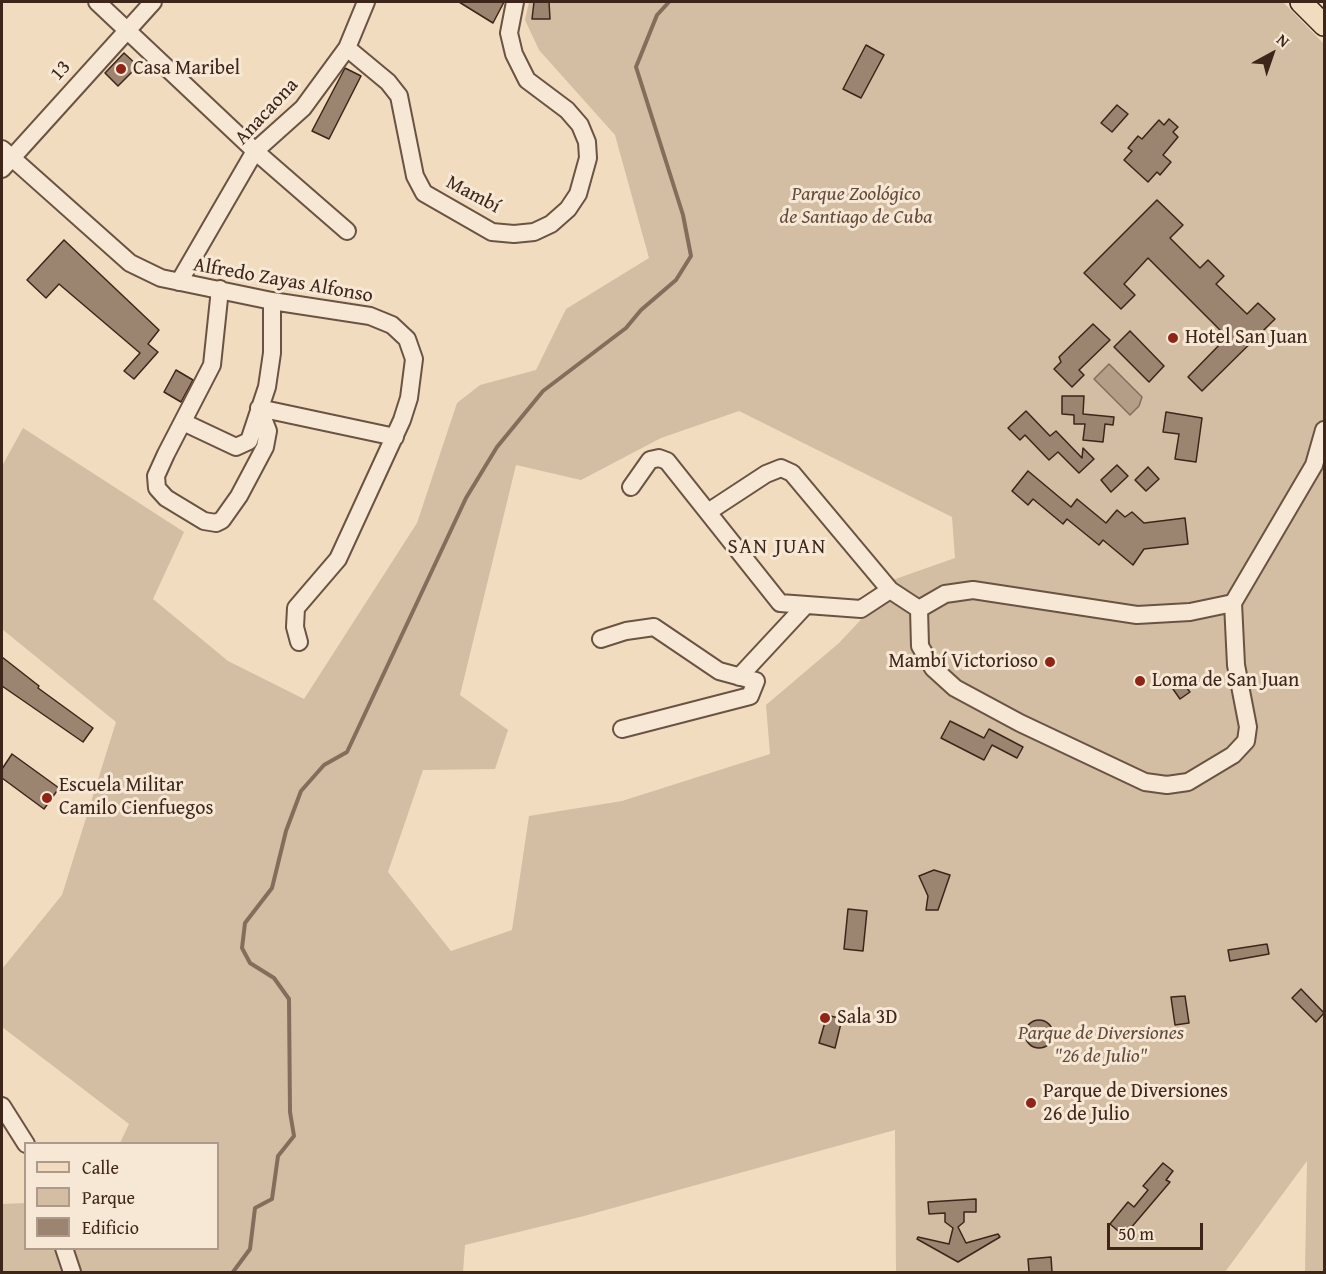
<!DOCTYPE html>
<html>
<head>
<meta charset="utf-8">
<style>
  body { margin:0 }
  #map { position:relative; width:1326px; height:1274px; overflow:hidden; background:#f2dcbf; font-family:"Gentium Book Plus",serif }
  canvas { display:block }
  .frame { position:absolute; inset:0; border:3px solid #3d251a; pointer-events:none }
  .legend { position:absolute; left:24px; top:1142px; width:195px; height:108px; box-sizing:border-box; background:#f7e8d5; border:2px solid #ad9a8a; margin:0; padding:8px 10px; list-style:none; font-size:18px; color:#3d251a }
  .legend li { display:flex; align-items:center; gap:12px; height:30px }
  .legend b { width:30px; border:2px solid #ad9a8a }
  .north { position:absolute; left:1242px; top:24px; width:60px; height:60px; -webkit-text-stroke:4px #f7e8d5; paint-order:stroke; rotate:40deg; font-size:16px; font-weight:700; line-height:24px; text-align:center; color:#3d251a }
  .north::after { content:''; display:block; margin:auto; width:21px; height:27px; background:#3d251a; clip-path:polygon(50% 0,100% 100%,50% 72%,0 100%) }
  .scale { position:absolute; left:1107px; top:1223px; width:96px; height:27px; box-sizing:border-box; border:3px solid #3d251a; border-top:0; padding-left:8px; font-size:18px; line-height:21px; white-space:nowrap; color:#3d251a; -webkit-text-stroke:4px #f7e8d5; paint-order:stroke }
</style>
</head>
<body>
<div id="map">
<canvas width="1326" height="1274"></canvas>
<div class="frame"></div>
<ul class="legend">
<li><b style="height:8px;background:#f2dcbf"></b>Calle</li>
<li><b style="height:16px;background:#d3bda3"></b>Parque</li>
<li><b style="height:16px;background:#9b8470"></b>Edificio</li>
</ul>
<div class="north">N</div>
<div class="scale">50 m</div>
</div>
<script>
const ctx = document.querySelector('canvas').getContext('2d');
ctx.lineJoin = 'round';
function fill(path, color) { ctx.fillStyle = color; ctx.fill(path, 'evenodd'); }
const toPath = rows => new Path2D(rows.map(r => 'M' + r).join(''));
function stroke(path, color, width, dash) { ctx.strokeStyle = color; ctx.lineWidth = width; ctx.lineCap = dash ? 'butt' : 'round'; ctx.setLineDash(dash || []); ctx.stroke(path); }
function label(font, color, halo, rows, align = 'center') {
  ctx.font = font + ' "Gentium Book Plus",serif'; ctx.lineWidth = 6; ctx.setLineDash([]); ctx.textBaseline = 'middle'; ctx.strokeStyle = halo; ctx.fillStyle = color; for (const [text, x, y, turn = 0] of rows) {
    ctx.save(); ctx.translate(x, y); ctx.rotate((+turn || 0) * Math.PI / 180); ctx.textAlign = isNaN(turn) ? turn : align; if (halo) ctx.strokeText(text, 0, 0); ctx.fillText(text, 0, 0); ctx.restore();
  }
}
fill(toPath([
  [529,2,1283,2,1324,44,1324,1272,1305,1272,1307,1161,1225,1272,896,1272,895,1130,584,1216,465,1245,463,1272,2,1272,2,1204,25,1203,26,1248,218,1248,218,1144,120,1143,129,1124,2,1027,2,969,62,895,116,722,2,629,2,466,23,428,184,532,153,599,228,661,304,699,417,523,457,403,480,385,536,370,566,309,649,258,615,135,539,50,525,20],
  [739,411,952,517,955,558,887,582,885,594,839,643,766,705,770,754,622,801,529,816,512,930,451,951,388,872,423,770,495,769,508,730,460,695,516,465,581,480,661,438]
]), '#d3bda3');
const water = toPath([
  [1109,364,1142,397,1139,406,1130,415,1094,379,1109,364]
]);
fill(water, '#b49e87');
stroke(water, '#846e5b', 1.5);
stroke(toPath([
  [233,1272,250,1249,255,1208,272,1199,278,1156,294,1136,290,1112,289,999,274,978,250,963,242,948,245,923,272,888,286,831,301,791,324,765,347,752,466,498,497,447,543,391,626,328,641,310,676,280,691,256,683,215,636,67,657,15,669,2]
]), '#846e5b', 4);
const building = toPath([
  [459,2,504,2,493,23,459,2],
  [534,2,549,2,550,19,532,19,534,2],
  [866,45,884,55,861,98,843,89,866,45],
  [124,53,138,66,118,86,105,73,124,53],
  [345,68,361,76,329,139,312,131,345,68],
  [1117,105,1128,114,1112,132,1101,123,1117,105],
  [1169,119,1178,127,1173,132,1178,137,1163,155,1171,162,1160,175,1157,172,1148,182,1124,160,1132,151,1128,148,1138,136,1142,139,1159,120,1164,125,1169,119],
  [1157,200,1183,225,1170,238,1200,268,1208,260,1224,276,1216,284,1247,314,1258,303,1275,319,1202,391,1188,377,1227,337,1148,258,1124,284,1135,295,1121,309,1084,273,1157,200],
  [64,240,159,330,148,344,158,352,134,379,124,371,140,353,59,284,46,298,27,280,64,240],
  [1093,324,1110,340,1079,370,1084,375,1072,387,1054,369,1061,362,1059,357,1093,324],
  [1130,331,1164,366,1149,382,1114,347,1130,331],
  [176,370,193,380,181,402,164,392,176,370],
  [1062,396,1084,396,1083,414,1114,417,1113,425,1105,424,1103,442,1083,440,1085,424,1074,424,1074,415,1062,414,1062,396],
  [1026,411,1050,436,1056,431,1082,458,1083,448,1094,459,1079,473,1058,452,1049,460,1025,435,1020,440,1008,428,1026,411],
  [1166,412,1202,418,1196,462,1175,459,1179,434,1163,432,1166,412],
  [1117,465,1128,476,1111,492,1101,480,1117,465],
  [1148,467,1159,479,1146,491,1135,480,1148,467],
  [1028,471,1071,507,1077,499,1106,523,1117,510,1125,517,1132,512,1144,523,1185,518,1188,544,1144,549,1133,565,1103,540,1099,545,1067,519,1063,524,1033,499,1028,505,1012,491,1028,471],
  [2,657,39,686,38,688,93,728,83,742,2,686,2,657],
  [1182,682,1190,692,1180,699,1173,689,1182,682],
  [950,721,984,738,989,729,1023,747,1017,758,992,745,984,760,941,738,950,721],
  [12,754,59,788,44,809,2,778,2,769,12,754],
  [934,870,950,875,938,910,926,910,928,896,919,876,934,870],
  [848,909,867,911,863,951,844,949,848,909],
  [1267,944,1269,954,1230,961,1228,950,1267,944],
  [1301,989,1324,1013,1316,1022,1292,998,1301,989],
  [1185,996,1189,1023,1175,1025,1171,997,1185,996],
  [827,1015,842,1019,835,1048,819,1043,827,1015],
  '1025 1034a14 14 0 1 1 28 0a14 14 0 1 1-28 0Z',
  [1163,1163,1173,1171,1166,1180,1170,1182,1124,1236,1110,1224,1128,1202,1134,1207,1148,1190,1143,1186,1163,1163],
  [976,1199,976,1212,964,1212,964,1222,958,1227,966,1243,998,1234,1000,1237,958,1262,917,1239,918,1237,949,1244,953,1228,945,1222,945,1213,929,1214,928,1202,976,1199],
  [1051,1257,1052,1272,1029,1272,1028,1259,1051,1257]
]);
fill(building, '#9b8470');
stroke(building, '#3d251a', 1.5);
const minor = toPath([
  [97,2,255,151,347,231],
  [347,48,388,82,399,96,415,176,424,193,492,232,514,234,534,232,551,224,568,209,578,194,588,158,587,142,580,125,567,110,527,80,514,54,509,33,515,2],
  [2,149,130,263,161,278,272,301,370,316,392,325,407,339,414,359,409,398,402,420,338,559,296,608,295,627,299,642],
  [2,169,153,2],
  [179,282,255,151,303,108,347,48,366,2],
  [220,289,212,365,166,454,156,476,157,488,166,498,204,521,216,523,222,520,239,496,265,447,268,431,259,408],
  [259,408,395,437],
  [183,422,236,447,249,441,267,387,272,353,272,301],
  [631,487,650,460,659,458,667,461,780,603,861,609,890,590],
  [708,512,766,474,781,468,792,473,890,590,919,609],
  [919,609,920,646,933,668,955,688,1020,723,1145,782,1167,785,1188,782,1233,755,1246,741,1248,727,1236,665,1233,603,1314,465,1324,430],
  [919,609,945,594,973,590,1137,615,1190,612,1233,603],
  [601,639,626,631,654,627,719,671,756,681,750,696,622,729],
  [739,677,805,606],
  [2,1106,26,1144],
  [64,1248,72,1272]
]);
const major = toPath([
  [1301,2,1324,25]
]);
stroke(minor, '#6a5343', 20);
stroke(major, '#3d251a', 24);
stroke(minor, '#f7e8d5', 16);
stroke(major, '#f2dcbf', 21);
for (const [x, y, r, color] of [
  [121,69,6,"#8f2418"],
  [1173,338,6,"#8f2418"],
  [1050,662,6,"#8f2418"],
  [1140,681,6,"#8f2418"],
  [47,798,6,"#8f2418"],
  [825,1018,6,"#8f2418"],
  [1031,1103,6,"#8f2418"]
]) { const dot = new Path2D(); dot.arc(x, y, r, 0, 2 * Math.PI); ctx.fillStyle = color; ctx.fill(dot); stroke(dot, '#f7e8d5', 2); }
label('20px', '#3d251a', '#f7e8d5', [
  ["Casa Maribel",133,69],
  ["Hotel San Juan",1185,338],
  ["Mambí Victorioso",1038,662,"right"],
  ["Loma de San Juan",1152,681],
  ["Escuela Militar",59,786],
  ["Camilo Cienfuegos",59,809],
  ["Sala 3D",837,1018],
  ["Parque de Diversiones",1043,1092],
  ["26 de Julio",1043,1115]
], 'left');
label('20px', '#3d251a', '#f7e8d5', [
  ["13",61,71,-48],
  ["Anacaona",267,112,-47],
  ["Mambí",473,195,28],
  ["Alfredo Zayas Alfonso",283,281,10]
]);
label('italic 20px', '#624b3c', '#f7e8d5', [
  ["Parque Zoológico",856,195],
  ["de Santiago de Cuba",856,218],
  ["Parque de Diversiones",1101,1034],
  ["\"26 de Julio\"",1101,1057]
]);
ctx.letterSpacing = '1.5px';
label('21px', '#3d251a', '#f7e8d5', [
  ["SAN JUAN",777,548]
]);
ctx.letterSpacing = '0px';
</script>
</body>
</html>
